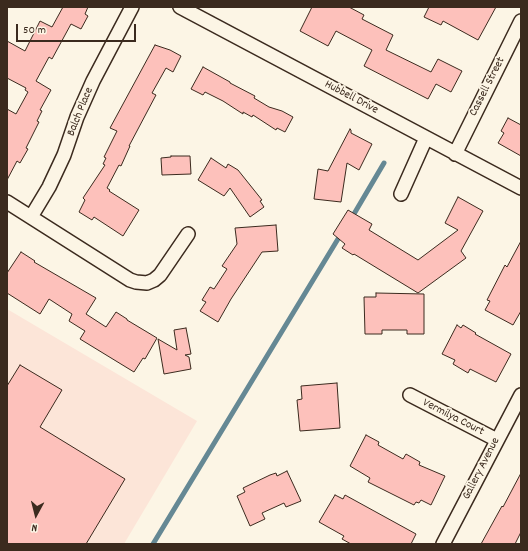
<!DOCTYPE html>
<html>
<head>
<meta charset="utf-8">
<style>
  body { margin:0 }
  #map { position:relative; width:528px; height:551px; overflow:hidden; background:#fcf5e5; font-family:Dekko,sans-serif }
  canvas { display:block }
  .frame { position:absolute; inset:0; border:8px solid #3b2a1e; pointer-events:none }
  .north { position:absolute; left:16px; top:495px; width:40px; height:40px; -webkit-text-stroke:3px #fcf5e5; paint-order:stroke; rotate:187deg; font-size:11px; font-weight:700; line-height:16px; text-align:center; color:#3b2a1e }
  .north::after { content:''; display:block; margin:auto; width:14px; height:18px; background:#3b2a1e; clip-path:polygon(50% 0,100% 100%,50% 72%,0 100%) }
  .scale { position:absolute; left:16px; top:24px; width:120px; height:18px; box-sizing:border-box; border:2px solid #3b2a1e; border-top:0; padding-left:5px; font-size:12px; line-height:14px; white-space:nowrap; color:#3b2a1e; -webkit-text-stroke:3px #fcf5e5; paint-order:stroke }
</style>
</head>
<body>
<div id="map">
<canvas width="528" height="551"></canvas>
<div class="frame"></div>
<div class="north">N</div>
<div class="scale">50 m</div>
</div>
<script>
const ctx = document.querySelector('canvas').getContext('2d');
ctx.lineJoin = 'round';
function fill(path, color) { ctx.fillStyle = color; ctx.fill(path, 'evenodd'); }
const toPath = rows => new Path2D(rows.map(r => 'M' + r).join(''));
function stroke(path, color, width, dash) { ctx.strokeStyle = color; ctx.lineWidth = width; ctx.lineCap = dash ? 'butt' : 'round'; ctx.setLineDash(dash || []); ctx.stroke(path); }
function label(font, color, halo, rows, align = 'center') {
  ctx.font = font + ' Dekko,sans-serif'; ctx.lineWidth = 3.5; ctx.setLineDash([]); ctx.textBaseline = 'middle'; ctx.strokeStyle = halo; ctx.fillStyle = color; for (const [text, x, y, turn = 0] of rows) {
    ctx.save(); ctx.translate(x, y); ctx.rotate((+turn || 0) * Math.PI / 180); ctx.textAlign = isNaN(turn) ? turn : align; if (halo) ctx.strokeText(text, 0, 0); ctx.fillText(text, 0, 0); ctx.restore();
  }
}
fill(toPath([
  [7,309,197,421,124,544,7,544]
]), '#fce5d8');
stroke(toPath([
  [351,219,384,163],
  [153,544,341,234]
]), '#658894', 5);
const building = toPath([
  [63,7,88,7,85,14,88,16,81,29,71,24,52,59,49,57,36,81,51,90,40,110,42,111,37,121,39,122,26,148,28,149,20,163,17,161,7,180,7,109,16,114,28,92,25,90,26,88,7,78,7,41,25,51,40,21,52,27,63,7],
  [312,7,349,7,364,15,362,19,393,35,386,50,431,72,438,59,462,71,451,92,436,84,428,99,364,66,372,50,336,31,328,46,300,31,312,7],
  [429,7,496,7,478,40,443,21,441,25,424,17,429,7],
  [155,45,170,50,181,56,173,72,166,68,152,93,156,95,129,146,130,146,121,166,119,165,107,188,110,190,109,191,139,210,123,236,94,217,92,220,79,212,85,200,83,198,105,165,103,164,106,158,104,157,117,131,110,128,155,45],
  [203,67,230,82,230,83,255,96,254,98,269,107,282,111,293,117,285,132,277,128,276,130,253,115,252,117,243,112,243,114,223,101,205,92,203,95,191,89,203,67],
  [508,118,521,125,521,156,498,143,504,133,501,131,508,118],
  [350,129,351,130,351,133,372,144,359,170,347,163,341,202,314,199,318,169,328,171,350,129],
  [171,156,190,156,191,174,162,175,161,158,171,157,171,156],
  [211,158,226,168,228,164,238,170,262,200,260,201,264,207,250,217,230,188,224,196,198,180,211,158],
  [458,197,483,211,461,251,466,258,418,293,354,254,353,255,342,248,345,244,333,234,348,210,372,224,369,230,418,260,458,230,445,223,458,197],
  [276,225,278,251,262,252,231,299,218,322,200,311,206,302,202,300,210,287,214,289,227,269,222,266,237,244,235,228,276,225],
  [521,241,521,311,513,325,485,310,490,301,487,300,505,265,507,267,521,241],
  [21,252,35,261,34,262,96,298,86,314,106,327,116,312,127,319,127,320,157,338,145,359,143,358,134,372,80,339,85,331,69,321,72,314,49,299,40,314,7,293,7,273,21,252],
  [376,293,424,294,424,334,407,334,407,330,382,330,382,334,365,334,364,297,376,297,376,293],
  [457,325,461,328,463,325,476,333,475,334,511,354,496,382,470,369,468,373,453,364,455,360,442,354,457,325],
  [186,328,191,354,185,355,189,357,191,369,164,374,158,339,177,350,174,330,186,328],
  [20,365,62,390,40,427,125,479,86,544,7,544,7,386,20,365],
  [337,383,340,428,300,431,297,400,302,399,301,386,337,383],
  [366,435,379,442,378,445,403,459,406,454,420,462,419,465,445,476,431,505,421,500,419,503,416,502,414,505,368,482,370,478,350,466,366,435],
  [287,471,301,501,286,507,284,503,262,513,265,519,250,526,237,496,245,492,243,488,270,475,276,473,277,476,287,471],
  [521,473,521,532,515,544,481,544,502,506,503,507,521,473],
  [335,495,343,499,345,495,416,534,411,544,351,544,342,539,344,536,319,522,335,495]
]);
fill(building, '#fdc1bb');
stroke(building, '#3b2a1e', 1);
const minor = toPath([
  [180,7,521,188],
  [455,154,521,21],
  [401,194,426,138],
  [7,202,130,280,136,282,147,283,154,280,160,275,188,234],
  [31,217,49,187,64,155,77,117,93,81,132,7],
  [410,395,497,440],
  [443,544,521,395]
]);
stroke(minor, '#3b2a1e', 16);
stroke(minor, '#fcf5e5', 13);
label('12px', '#3b2a1e', '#fcf5e5', [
  ["Cassell Street",488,87,-63],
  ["Hubbell Drive",351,98,28],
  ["Balch Place",81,112,-68],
  ["Vermilya Court",453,418,27],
  ["Gallery Avenue",482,469,-63]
]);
</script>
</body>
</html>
